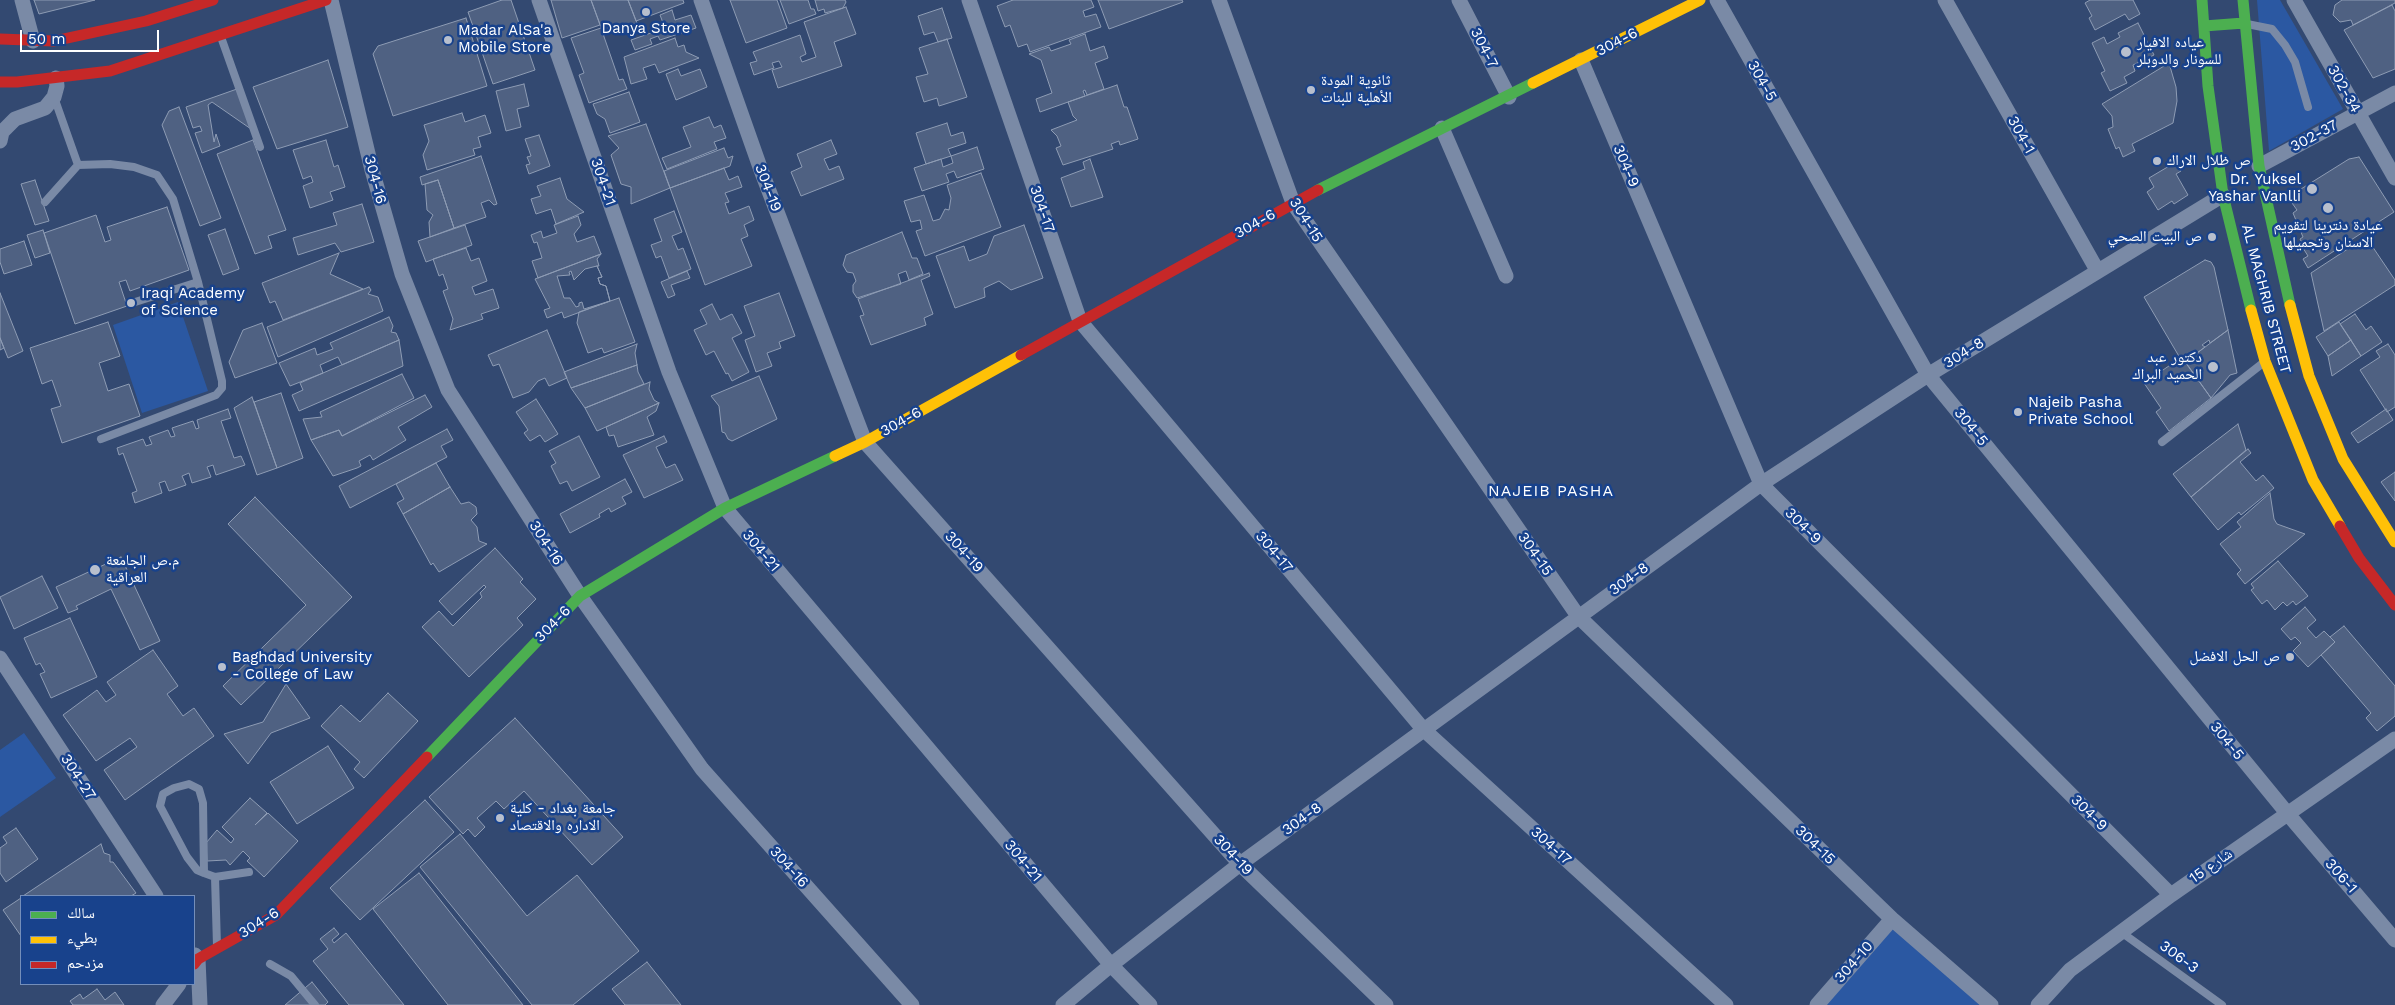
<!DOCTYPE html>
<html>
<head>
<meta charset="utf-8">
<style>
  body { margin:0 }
  #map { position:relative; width:2395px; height:1005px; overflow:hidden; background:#334971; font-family:"Work Sans","Noto Naskh Arabic",sans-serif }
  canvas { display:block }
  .legend { position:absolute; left:20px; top:895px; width:175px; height:90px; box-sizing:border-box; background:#18428c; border:1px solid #748eba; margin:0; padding:6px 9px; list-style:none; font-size:15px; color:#fff }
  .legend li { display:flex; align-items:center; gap:10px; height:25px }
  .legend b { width:25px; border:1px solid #748eba }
  .scale { position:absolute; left:20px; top:30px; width:139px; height:22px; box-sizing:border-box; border:2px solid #fff; border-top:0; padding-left:6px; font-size:15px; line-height:18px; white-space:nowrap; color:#fff; -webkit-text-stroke:4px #18428c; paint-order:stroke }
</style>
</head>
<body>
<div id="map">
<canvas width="2395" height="1005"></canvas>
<ul class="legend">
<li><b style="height:6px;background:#4caf50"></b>سالك</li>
<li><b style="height:6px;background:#ffc107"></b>بطيء</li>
<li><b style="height:6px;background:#c62828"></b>مزدحم</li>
</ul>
<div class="scale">50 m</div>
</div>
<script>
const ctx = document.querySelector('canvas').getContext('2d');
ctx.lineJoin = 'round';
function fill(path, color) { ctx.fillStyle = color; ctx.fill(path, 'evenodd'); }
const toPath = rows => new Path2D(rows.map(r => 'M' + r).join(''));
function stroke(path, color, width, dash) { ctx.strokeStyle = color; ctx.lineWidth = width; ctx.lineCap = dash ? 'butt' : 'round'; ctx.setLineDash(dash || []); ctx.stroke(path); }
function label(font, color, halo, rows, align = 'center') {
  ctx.font = font + ' "Work Sans","Noto Naskh Arabic",sans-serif'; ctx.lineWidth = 5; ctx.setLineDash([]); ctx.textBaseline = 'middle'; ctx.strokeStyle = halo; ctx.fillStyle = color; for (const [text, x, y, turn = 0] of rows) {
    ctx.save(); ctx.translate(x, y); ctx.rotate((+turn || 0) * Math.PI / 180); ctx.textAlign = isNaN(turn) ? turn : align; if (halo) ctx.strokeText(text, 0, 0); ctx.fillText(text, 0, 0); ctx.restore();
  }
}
fill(toPath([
  [2257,0,2280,0,2343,109,2269,151],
  [178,302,208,391,142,413,113,325],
  [24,733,56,778,0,817,0,750],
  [1892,919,1991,1005,1817,1005]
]), '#2b58a2');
const building = toPath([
  [34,0,95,0,39,14,34,0],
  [502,0,511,0,535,70,493,84,468,12,502,0],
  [551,0,591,0,600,25,562,38,551,0],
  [591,0,628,0,637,23,604,35,591,0],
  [628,0,683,0,684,3,636,21,628,0],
  [730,0,777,0,787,28,746,43,730,0],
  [780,0,808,0,811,9,814,9,816,14,789,24,780,0],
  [815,0,845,0,846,2,843,8,825,13,824,9,818,11,815,0],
  [1013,0,1091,0,1094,7,1083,11,1085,17,1096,14,1101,27,1030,52,1027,44,1018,47,1010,25,1005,27,997,6,1013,0],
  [1098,0,1182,0,1183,2,1109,29,1098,0],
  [2090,0,2133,0,2140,14,2129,20,2125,14,2095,30,2089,18,2092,16,2085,3,2090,0],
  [2395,0,2395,3,2353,25,2351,20,2340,22,2333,15,2335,5,2342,0,2395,0],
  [2392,5,2395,11,2395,69,2373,78,2344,30,2392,5],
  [846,7,856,34,834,42,842,66,778,88,772,70,782,67,779,61,772,63,774,68,754,75,750,63,757,61,753,52,800,35,806,54,800,57,802,62,816,57,804,22,846,7],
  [942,8,952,38,938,42,934,32,924,35,918,16,942,8],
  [672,10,675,20,691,15,696,28,660,40,658,36,650,39,652,44,635,50,631,40,665,28,660,15,672,10],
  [466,18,487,86,393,116,373,54,378,46,466,18],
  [2138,23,2154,55,2133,65,2135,71,2124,77,2127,83,2110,91,2101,73,2105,71,2092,43,2104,37,2107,44,2120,37,2118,33,2138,23],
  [601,28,619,80,623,79,627,89,589,103,579,75,584,73,571,38,601,28],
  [1085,34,1090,51,1104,46,1108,58,1095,63,1104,89,1087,95,1085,90,1083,91,1085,96,1040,112,1036,99,1052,93,1041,60,1029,54,1049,47,1051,51,1071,44,1069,40,1085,34],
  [675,38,678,47,684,45,686,52,699,58,659,73,655,64,643,68,647,79,631,84,624,57,675,38],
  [947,39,967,97,939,106,937,98,924,102,916,77,928,74,919,48,947,39],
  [328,60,348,127,277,149,253,87,328,60],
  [2169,63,2176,87,2177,101,2173,123,2132,144,2135,151,2123,157,2119,147,2116,149,2108,129,2113,127,2112,116,2102,104,2169,63],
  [678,69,681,76,700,69,707,87,676,100,666,74,678,69],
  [524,84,529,106,517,109,521,127,506,131,496,91,524,84],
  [1117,85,1124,107,1127,107,1138,139,1120,145,1119,141,1111,144,1113,149,1063,165,1056,148,1061,146,1057,136,1051,130,1077,120,1073,116,1068,102,1117,85],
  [237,89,251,129,212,102,208,105,214,142,216,134,220,146,202,153,195,133,202,131,200,126,193,128,186,107,237,89],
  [629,92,640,122,610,133,605,119,597,114,593,104,629,92],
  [179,107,221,218,200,226,162,125,169,111,179,107],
  [462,113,465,122,485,115,491,133,478,137,481,147,473,149,475,155,427,170,423,155,429,141,424,125,462,113],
  [709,117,714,128,721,125,726,138,714,142,717,149,667,169,662,158,691,147,683,127,709,117],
  [947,123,951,136,963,132,966,143,948,149,951,156,926,164,916,133,947,123],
  [646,124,670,188,631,204,631,187,621,184,611,155,619,148,608,136,646,124],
  [539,135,550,166,529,174,526,165,530,164,527,157,531,156,525,139,539,135],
  [253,140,286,230,268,236,272,248,255,254,217,154,253,140],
  [326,140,334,167,338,165,345,187,330,192,333,200,310,208,303,186,313,182,311,176,303,179,293,150,326,140],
  [831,140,837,154,824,159,829,170,839,166,844,179,801,196,791,172,802,167,797,154,831,140],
  [977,147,984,169,957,178,954,171,946,174,949,182,922,191,914,168,941,159,943,167,953,163,951,156,977,147],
  [724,148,728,158,733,156,730,166,670,188,664,171,724,148],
  [481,156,497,204,494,205,489,200,481,203,486,217,454,228,438,180,422,185,420,177,481,156],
  [2359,157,2394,212,2308,268,2303,259,2308,256,2303,248,2304,247,2300,239,2303,237,2293,213,2297,210,2292,203,2297,200,2293,194,2349,159,2359,157],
  [1090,159,1103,197,1071,207,1061,178,1085,169,1083,162,1090,159],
  [2176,162,2181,171,2176,174,2188,195,2174,204,2172,201,2158,210,2147,192,2154,187,2149,178,2176,162],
  [724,168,729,180,738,176,742,187,725,193,729,202,725,203,729,214,749,206,754,220,744,225,748,236,741,239,752,266,705,285,670,188,724,168],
  [981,173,1001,227,925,256,916,231,922,229,920,220,911,222,904,201,924,195,933,221,940,219,945,209,949,210,951,198,947,185,981,173],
  [560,178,567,199,584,212,556,224,551,209,536,214,531,199,541,196,537,186,560,178],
  [35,180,49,221,35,225,21,184,35,180],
  [438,180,454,228,430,237,429,222,433,215,427,210,425,184,438,180],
  [362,204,374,242,341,252,335,243,298,255,293,238,337,225,333,213,362,204],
  [167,207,189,270,130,291,126,280,119,282,127,306,75,324,44,233,96,215,105,242,111,240,107,227,167,207],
  [674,211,682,232,672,236,678,250,683,248,691,269,669,278,661,256,656,258,651,245,662,241,654,219,674,211],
  [578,216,581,225,574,234,577,242,594,236,601,254,538,278,532,261,542,258,537,242,534,243,531,235,541,231,543,238,557,233,554,225,578,216],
  [465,225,472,245,426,262,418,241,465,225],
  [1024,225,1043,278,1011,290,999,281,984,288,985,297,955,308,936,256,964,246,969,261,987,254,994,236,1024,225],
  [225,229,239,269,223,275,208,235,225,229],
  [43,230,50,253,35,258,27,235,43,230],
  [902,232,912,258,917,258,923,274,909,280,906,271,898,274,901,284,857,298,853,292,853,285,856,281,853,273,847,272,843,265,846,255,902,232],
  [2366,237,2395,280,2395,285,2324,331,2311,273,2366,237],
  [24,241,32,265,4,274,0,262,0,249,24,241],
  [466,248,471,261,479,258,487,281,472,287,475,295,493,289,499,308,481,314,483,319,450,330,453,319,443,291,448,289,443,274,439,276,433,259,466,248],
  [339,253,330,274,363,289,283,320,275,301,270,303,262,283,339,253],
  [601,254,597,259,599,266,597,266,602,277,598,278,600,284,606,286,610,301,564,318,562,312,547,318,544,310,550,308,535,279,601,254],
  [2205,260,2211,262,2214,267,2228,330,2210,343,2209,340,2202,345,2205,347,2185,362,2182,357,2180,358,2144,297,2205,260],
  [597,266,602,277,598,278,600,284,606,286,610,301,584,309,582,302,579,303,579,306,576,307,570,298,564,298,557,276,570,275,569,272,571,271,574,280,585,269,597,266],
  [687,271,690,278,671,285,675,295,668,298,661,282,687,271],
  [929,273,930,276,921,280,933,314,924,318,926,325,871,345,860,316,864,315,858,299,929,273],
  [369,287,371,290,368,294,378,297,383,311,278,357,267,327,369,287],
  [0,293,23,351,8,358,0,338,0,293],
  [779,293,795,336,779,342,781,348,767,353,772,366,756,372,745,340,755,336,744,306,779,293],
  [619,298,635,342,604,353,602,348,588,353,577,323,579,312,619,298],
  [712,304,720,320,732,314,742,333,732,338,749,372,732,381,728,373,726,374,714,351,706,355,694,330,707,324,700,310,712,304],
  [2355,314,2366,330,2371,326,2382,342,2361,356,2340,324,2355,314],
  [389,317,393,326,391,332,396,333,399,340,342,365,338,357,320,365,323,373,290,386,279,363,315,348,317,355,333,349,330,343,389,317],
  [108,322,120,356,99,363,108,391,129,384,140,416,62,443,51,409,61,406,52,380,42,384,30,348,108,322],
  [2339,322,2351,340,2328,356,2316,337,2339,322],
  [262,323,277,363,235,378,229,362,243,330,262,323],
  [547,330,567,378,549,386,545,378,538,381,529,392,513,398,499,364,493,366,488,355,547,330],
  [2228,330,2237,373,2230,375,2211,398,2185,362,2228,330],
  [0,338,4,348,0,350,0,338],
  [399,340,403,366,299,411,292,395,303,390,300,383,399,340],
  [2351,340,2361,356,2332,376,2328,356,2351,340],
  [637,344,635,353,637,365,571,388,564,372,637,344],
  [2388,344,2395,355,2395,407,2387,412,2360,370,2380,357,2376,351,2388,344],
  [2182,357,2211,398,2169,431,2156,412,2161,408,2144,383,2182,357],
  [637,365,638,372,644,384,585,408,571,388,637,365],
  [402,374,414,398,342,436,339,430,311,440,303,419,322,417,320,412,402,374],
  [759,376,777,419,732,441,728,439,725,433,722,432,719,406,711,396,759,376],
  [650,382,649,389,654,400,659,403,597,431,585,408,650,382],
  [281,393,303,458,277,468,254,402,281,393],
  [425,395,432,407,398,427,406,440,373,460,370,455,359,461,361,466,357,468,333,476,311,440,339,430,342,436,425,395],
  [252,397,277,468,257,475,234,408,252,397],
  [536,399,558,434,545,442,540,435,530,441,524,433,528,430,516,412,536,399],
  [659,403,656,411,647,417,654,435,618,447,614,435,609,436,606,427,659,403],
  [228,409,231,418,221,421,234,458,241,456,245,465,216,475,213,465,207,467,211,477,192,483,189,473,182,476,186,485,169,491,165,481,159,483,162,493,135,503,132,493,137,491,123,453,119,455,117,448,143,439,146,446,152,444,149,437,168,430,171,437,175,436,172,428,193,421,196,429,199,428,197,420,228,409],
  [2386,409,2393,420,2358,443,2351,433,2386,409],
  [2238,424,2246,450,2191,497,2173,474,2238,424],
  [447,429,453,440,441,446,447,457,350,508,339,486,447,429],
  [579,436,600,477,572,491,567,481,560,484,551,466,556,463,549,451,579,436],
  [664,436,667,442,656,447,666,468,675,464,683,480,644,498,623,455,664,436],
  [2248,449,2251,453,2240,462,2256,481,2263,475,2274,488,2241,515,2239,512,2218,530,2191,497,2248,449],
  [436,463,450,487,403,514,397,503,404,499,396,484,436,463],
  [2395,472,2395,501,2381,482,2395,472],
  [625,479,632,492,622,497,626,504,611,512,609,508,599,514,600,517,570,533,560,514,625,479],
  [450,487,461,504,469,502,476,507,477,514,471,520,477,527,479,541,487,544,439,572,433,563,431,565,403,514,450,487],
  [2270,493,2274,519,2277,524,2305,534,2245,584,2237,574,2241,570,2220,544,2241,527,2237,522,2270,493],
  [255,497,352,597,241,705,223,686,306,605,228,524,255,497],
  [495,548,523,579,520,582,536,599,517,618,523,625,469,677,422,627,439,611,453,626,482,597,480,593,486,587,484,585,452,615,439,601,495,548],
  [121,557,160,641,140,650,111,589,76,606,78,609,68,613,56,587,121,557],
  [2278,561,2308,596,2296,605,2293,601,2287,606,2283,602,2275,610,2267,600,2262,604,2251,590,2254,588,2251,584,2278,561],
  [42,576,58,608,14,629,0,597,42,576],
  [2305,607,2316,620,2307,628,2316,638,2324,631,2335,642,2308,667,2293,651,2301,643,2295,637,2291,640,2281,629,2305,607],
  [70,618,97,677,51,698,40,674,45,672,40,663,36,665,24,638,70,618],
  [2344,626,2395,686,2395,716,2377,731,2366,718,2371,713,2321,655,2335,642,2330,637,2344,626],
  [153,650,178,686,167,694,183,716,194,708,214,736,125,800,104,770,137,747,130,738,96,761,63,715,97,690,106,702,116,695,107,682,153,650],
  [286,684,310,718,271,733,248,764,224,734,263,722,286,684],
  [388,693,418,721,364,778,354,769,360,762,321,726,341,705,360,722,388,693],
  [515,718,623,837,592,865,524,791,504,809,496,801,477,818,485,827,475,837,468,829,463,834,429,797,515,718],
  [328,746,354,788,297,824,270,782,328,746],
  [250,798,267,813,255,825,268,813,298,841,264,877,247,861,250,858,243,851,230,865,226,860,207,861,206,843,217,830,231,843,234,839,222,827,250,798],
  [425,800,454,832,360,920,330,888,425,800],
  [16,828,38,859,6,882,0,873,0,848,7,843,3,837,16,828],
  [460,834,527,916,577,875,639,951,573,1005,532,1005,420,867,460,834],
  [101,844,104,853,110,855,110,862,113,862,136,893,131,896,23,896,101,844],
  [419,873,523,1005,448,1005,373,909,419,873],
  [21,898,21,936,3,910,21,898],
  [334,928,339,934,332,940,334,943,346,933,404,1005,349,1005,313,961,328,949,320,939,334,928],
  [647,962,681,1005,625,1005,612,989,647,962],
  [312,982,328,1002,325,1005,285,1005,312,982],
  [97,989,105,1000,115,992,124,1005,73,1005,70,1001,80,994,83,999,97,989]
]);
fill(building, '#4f6182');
stroke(building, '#8e9cb4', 1);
stroke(toPath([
  [2247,24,2272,29,2285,45,2295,62,2308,107],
  [221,37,260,147],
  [54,97,78,165,110,164,134,167,157,175,173,199,198,282,222,381,222,388,216,395,101,439],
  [45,202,78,165],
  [132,303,198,282],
  [2162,442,2263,363],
  [204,873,203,803,199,789,189,784,174,788,163,794,160,806,187,857,197,870,204,873,215,877,249,872],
  [215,877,217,946],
  [2121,932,2222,1005],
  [270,964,291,976,315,1005]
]), '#7a8aa6', 8);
stroke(toPath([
  [22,0,33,41],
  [331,0,372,170,402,274,448,390,580,596,702,769,912,1005],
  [539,0,669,372,725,508,1111,965,1150,1005],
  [701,0,761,170,865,442,1240,864,1386,1005],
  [969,0,1080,321,1423,729,1726,1005],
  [1219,0,1293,203,1578,616,1892,919,1991,1005],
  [1459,0,1509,97],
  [1717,0,1928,375,2287,813,2395,940],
  [1945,0,2097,270],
  [2294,0,2395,178],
  [1581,60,1761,484,2171,895],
  [1442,128,1506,276],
  [0,141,2,132,15,119,45,108,54,97,57,86,56,78],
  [2259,166,2395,93],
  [0,658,156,896],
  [195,955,198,959,200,1005],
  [163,1005,179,984],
  [1063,1005,1111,965,1240,864,1761,484,1928,375,2223,195],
  [1817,1005,1892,919],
  [2038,1005,2070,970,2171,895,2395,739]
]), '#7a8aa6', 15);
stroke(toPath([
  [2202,0,2208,86,2223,195,2251,310],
  [2243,0,2259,166,2290,305],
  [2204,26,2244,23],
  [1318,190,1533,83],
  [427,757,580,596,725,508,835,456]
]), '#4caf50', 11);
stroke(toPath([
  [1533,83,1700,0],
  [2290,305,2309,376,2343,459,2395,542],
  [2251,310,2265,361,2313,480,2340,526],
  [835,456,865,442,1021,355]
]), '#ffc107', 11);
stroke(toPath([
  [0,39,54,41,146,21,213,0],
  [0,82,17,82,110,71,326,0],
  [1021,355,1318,190],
  [2340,526,2359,558,2395,605],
  [194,964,198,959,276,915,427,757]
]), '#c62828', 11);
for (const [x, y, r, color] of [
  [646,12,5,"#b8bfcd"],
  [448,40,5,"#b8bfcd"],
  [2126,52,6,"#b8bfcd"],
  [1311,90,5,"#b8bfcd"],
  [2157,161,5,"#b8bfcd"],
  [2312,189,6,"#b8bfcd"],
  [2328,208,6,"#b8bfcd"],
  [2212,237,5,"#b8bfcd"],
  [131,303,5,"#b8bfcd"],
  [2213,367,6,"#b8bfcd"],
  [2018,412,5,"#b8bfcd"],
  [95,570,6,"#b8bfcd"],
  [2290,657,5,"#b8bfcd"],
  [222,667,5,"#b8bfcd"],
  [500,818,5,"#b8bfcd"]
]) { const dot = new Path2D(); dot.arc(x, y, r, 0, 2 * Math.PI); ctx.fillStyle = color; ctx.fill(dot); stroke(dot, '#18428c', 2); }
label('15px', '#fff', '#18428c', [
  ["Danya Store",646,29,"center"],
  ["Madar AlSa'a",458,31],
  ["Mobile Store",458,48],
  ["عياده الافيار",2137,43],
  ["للسونار والدوبلر",2137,60],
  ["ثانوية المودة",1321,81],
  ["الأهلية للبنات",1321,98],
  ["ص ظلال الاراك",2167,161],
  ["Dr. Yuksel",2301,180,"right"],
  ["Yashar Vanlli",2301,197,"right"],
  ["عيادة دنترينا لتقويم",2328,226,"center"],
  ["الاسنان وتجميلها",2328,243,"center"],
  ["ص البيت الصحي",2202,237,"right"],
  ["Iraqi Academy",141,294],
  ["of Science",141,311],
  ["دكتور عبد",2202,358,"right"],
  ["الحميد البراك",2202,375,"right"],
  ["Najeib Pasha",2028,403],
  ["Private School",2028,420],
  ["م.ص الجامعة",106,561],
  ["العراقية",106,578],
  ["ص الحل الافضل",2280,657,"right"],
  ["Baghdad University",232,658],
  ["- College of Law",232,675],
  ["جامعة بغداد - كلية",510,809],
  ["الاداره والاقتصاد",510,826]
], 'left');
label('15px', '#fff', '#18428c', [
  ["304-6",1617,42,-27],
  ["304-7",1484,48,63],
  ["304-5",1762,81,61],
  ["302-34",2344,89,61],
  ["304-1",2021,135,61],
  ["302-37",2314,136,-28],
  ["304-9",1626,166,67],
  ["304-16",375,180,75],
  ["304-21",603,182,71],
  ["304-19",768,188,69],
  ["304-17",1042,209,71],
  ["304-15",1306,220,58],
  ["304-6",1255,224,-29],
  ["AL MAGHRIB STREET",2266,299,75],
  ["304-8",1964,353,-32],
  ["304-6",901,422,-29],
  ["304-5",1971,427,51],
  ["304-9",1803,526,45],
  ["304-16",546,543,57],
  ["304-21",761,551,50],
  ["304-19",964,552,48],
  ["304-17",1274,552,50],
  ["304-15",1535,554,55],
  ["304-8",1629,579,-36],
  ["304-6",553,624,-46],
  ["304-5",2227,741,51],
  ["304-27",78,777,57],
  ["304-9",2089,813,45],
  ["304-8",1302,819,-36],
  ["304-15",1815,845,44],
  ["304-17",1551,846,42],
  ["304-19",1233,855,47],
  ["304-21",1023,861,50],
  ["شارع 15",2211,866,-35],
  ["304-16",789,867,48],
  ["306-1",2341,876,49],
  ["304-6",259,923,-32],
  ["306-3",2179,957,36],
  ["304-10",1854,962,-49]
]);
ctx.letterSpacing = '1px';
label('16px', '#fff', '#18428c', [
  ["NAJEIB PASHA",1551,491]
]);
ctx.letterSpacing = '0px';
</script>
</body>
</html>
